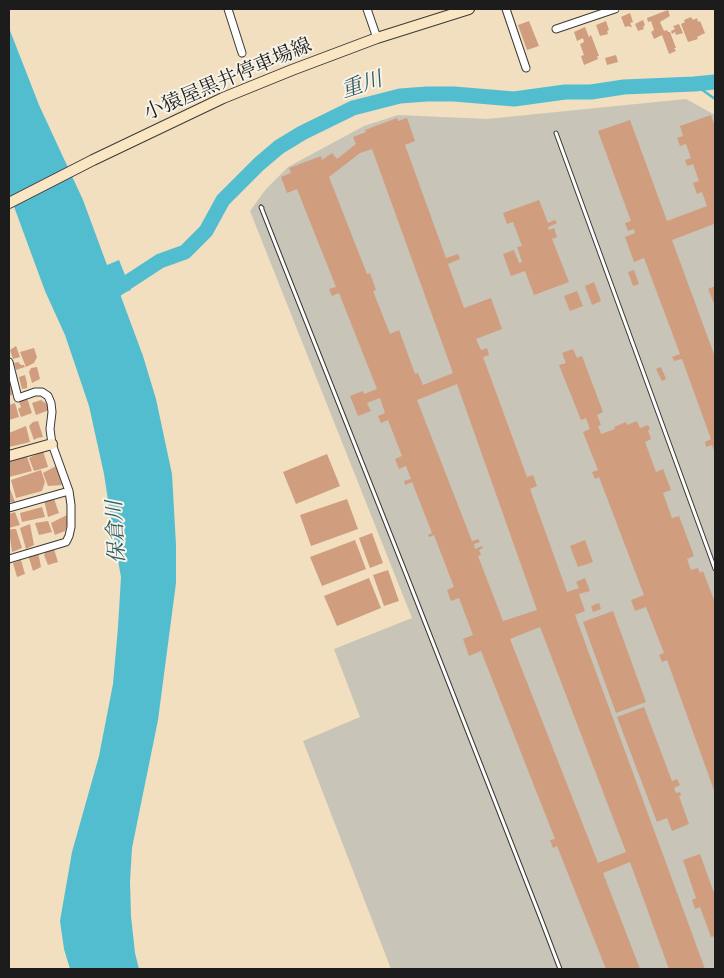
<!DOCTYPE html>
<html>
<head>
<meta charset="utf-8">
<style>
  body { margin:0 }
  #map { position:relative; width:724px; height:978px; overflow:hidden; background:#f1dfc0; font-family:"Gentium Book Plus",serif }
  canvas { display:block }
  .frame { position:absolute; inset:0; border:10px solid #1c1c1c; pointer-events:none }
</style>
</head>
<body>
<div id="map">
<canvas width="724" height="978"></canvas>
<div class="frame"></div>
</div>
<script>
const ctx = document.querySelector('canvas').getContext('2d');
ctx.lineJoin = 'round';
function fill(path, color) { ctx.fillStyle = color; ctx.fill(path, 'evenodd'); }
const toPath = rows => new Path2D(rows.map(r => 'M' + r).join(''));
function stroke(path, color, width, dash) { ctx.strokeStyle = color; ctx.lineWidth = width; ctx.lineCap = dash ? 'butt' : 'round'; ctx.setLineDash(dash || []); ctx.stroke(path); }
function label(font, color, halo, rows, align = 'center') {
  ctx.font = font + ' "Gentium Book Plus","Noto Serif JP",serif'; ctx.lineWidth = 4; ctx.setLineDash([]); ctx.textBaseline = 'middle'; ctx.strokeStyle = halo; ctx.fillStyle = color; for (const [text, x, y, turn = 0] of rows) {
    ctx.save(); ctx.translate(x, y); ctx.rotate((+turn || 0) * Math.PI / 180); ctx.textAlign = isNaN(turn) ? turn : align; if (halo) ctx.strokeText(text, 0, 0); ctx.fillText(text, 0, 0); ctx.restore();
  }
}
fill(toPath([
  [686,99,715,115,715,969,391,969,303,741,360,717,334,649,412,618,250,211,266,189,288,167,364,126,398,115,487,119]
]), '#c8c4b8');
fill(toPath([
  [9,28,39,105,83,200,107,265,119,260,131,290,120,294,143,356,156,399,172,474,176,545,176,583,158,720,132,848,130,881,131,916,135,953,139,969,70,969,64,949,60,921,72,852,99,756,113,684,118,627,121,577,114,539,104,474,89,406,65,335,45,291,9,193]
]), '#53bdd0');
stroke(toPath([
  [694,84,715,99]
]), '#53bdd0', 2.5);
stroke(toPath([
  [111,293,160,261,185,252,206,231,223,200,259,164,279,147,302,133,353,108,400,96,427,94,454,94,514,99,565,92,591,92,624,87,694,84,715,82]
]), '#53bdd0', 15);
fill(toPath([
  [668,10,670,16,660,22,664,31,667,30,668,32,670,32,676,48,674,48,676,51,669,54,662,35,654,39,651,32,654,30,651,21,648,22,647,18],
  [630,13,633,22,630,23,632,27,630,27,629,26,625,27,621,17],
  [691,17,693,20,697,18,698,22,700,21,705,33,697,37,698,39,688,42,681,24,685,22,684,20],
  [643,20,645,25,643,27,644,29,638,31,635,24],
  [529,21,539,46,527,50,518,25],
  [606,21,609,30,607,31,608,34,600,36,596,25],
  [679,24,683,33,676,35,675,32,672,34,671,31,675,29,673,26],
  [585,27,589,37,591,35,599,56,597,56,598,59,584,65,581,56,584,55,580,44,584,42,583,38,577,41,574,32],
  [616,55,618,62,607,65,605,58],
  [711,115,715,127,715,227,714,224,672,240,715,357,715,453,712,445,706,447,705,442,711,439,682,359,674,361,672,357,680,354,644,258,634,262,625,237,635,233,634,229,628,231,625,223,631,221,598,131,630,120,667,221,707,206,702,192,697,194,693,183,699,181,693,164,687,166,685,160,691,158,686,144,680,146,677,138,683,136,680,126],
  [397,118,398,121,407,118,415,141,405,145,446,258,458,254,460,259,448,264,464,308,491,298,502,329,476,339,481,350,487,348,489,355,483,357,527,477,533,475,537,486,530,489,567,592,579,588,576,582,585,578,590,591,579,594,585,611,575,615,705,969,669,969,630,862,603,873,640,969,606,969,557,846,553,848,550,840,555,839,481,651,469,656,463,639,473,635,459,598,451,601,447,590,454,587,434,535,429,537,428,535,432,533,412,482,405,485,404,481,411,479,406,466,399,469,395,459,402,456,388,420,381,423,378,416,385,413,380,398,367,403,371,411,358,416,350,396,363,391,364,394,377,389,339,293,332,296,329,289,336,287,297,189,287,193,281,177,291,173,289,168,321,156,322,160,332,153,337,159,356,144,353,137,366,132,365,130],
  [372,149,453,373,423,385,418,373,415,374,399,330,390,334,373,291,376,290,370,273,367,274,329,177,360,153],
  [457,384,537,610,503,621,478,556,481,555,479,550,483,548,482,546,475,549,474,544,480,542,478,539,472,541,417,400],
  [540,627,626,852,598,863,510,639],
  [539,200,548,223,555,220,557,223,548,227,549,230,554,228,557,237,552,239,569,282,534,295,525,271,511,276,503,254,514,250,519,263,522,262,517,247,522,246,513,222,507,224,503,213],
  [634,270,639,284,633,286,628,272],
  [594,282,601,301,592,305,585,286],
  [715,286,715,306,708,289],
  [577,291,583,306,570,311,564,296],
  [16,346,20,357,13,359,10,350],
  [34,348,37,357,34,363,26,367,20,352],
  [573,349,577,358,582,356,603,412,597,415,601,425,598,426,601,434,615,429,614,427,626,422,627,425,637,421,640,428,648,425,650,429,648,430,651,439,645,442,656,472,663,469,671,490,663,493,672,518,679,516,694,556,687,559,691,570,698,568,700,573,703,571,714,600,715,600,714,612,715,636,714,636,715,640,715,793,667,660,662,662,659,655,664,653,646,607,635,611,631,600,644,595,599,477,595,479,592,472,598,470,583,432,590,429,586,418,581,420,559,365,566,363,562,353],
  [18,362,21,365,24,365,25,367,16,370,14,363],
  [37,367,40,379,32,383,29,372,31,368],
  [661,367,666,379,662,381,656,369],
  [25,375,27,383,27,388,22,389,19,377],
  [9,380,12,386,12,395,9,396],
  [27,398,32,413,21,417,18,409,21,407,18,400],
  [41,400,47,404,49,410,36,415,32,403],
  [15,403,19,417,9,420,9,405],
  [38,421,43,437,37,438,34,440,29,426,33,422],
  [26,426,30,442,9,447,9,433],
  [43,451,48,467,34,471,29,458],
  [327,454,340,486,296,504,283,472],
  [27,457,32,471,9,477,9,461],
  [56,466,62,485,48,486,43,473],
  [41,470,45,482,42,491,16,498,11,480],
  [9,486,15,502,9,502],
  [53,496,59,513,48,517,44,500],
  [347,499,358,529,311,546,300,515],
  [42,507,45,517,22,522,20,513],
  [15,512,20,525,9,528,9,514],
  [67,515,68,522,65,531,55,535,51,523],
  [48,521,52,532,39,535,35,523],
  [30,524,34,545,26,549,20,528],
  [12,529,16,529,22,548,12,552,9,530],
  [372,533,383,563,370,568,359,538],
  [355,540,366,569,322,586,310,557],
  [585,540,593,562,578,567,570,546],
  [54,549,58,562,48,565,44,555,47,550],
  [38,552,41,567,33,571,28,555],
  [21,560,25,574,17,577,13,563],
  [388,570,399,601,384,606,373,575],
  [369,578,381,608,337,626,324,596],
  [599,603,601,609,593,612,591,606],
  [613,611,646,702,616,713,583,622],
  [644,707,672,781,677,779,680,785,674,788,676,793,680,792,681,795,679,796,689,824,672,831,667,818,657,822,617,717],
  [700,854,715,896,715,936,711,937,700,907,695,909,692,900,696,898,683,860]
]), '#d09d7f');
const lane = toPath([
  [556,133,715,569],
  [262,208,261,207,281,258,410,584,541,919,560,969]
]);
const street = toPath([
  [228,9,242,53],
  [367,9,377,38],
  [506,9,526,68],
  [556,29,615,9],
  [9,362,18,398,35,392,42,392,48,396,51,403,52,412,50,429,52,444,69,491,71,505,71,527,69,536,66,542,9,559],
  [9,508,69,491]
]);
const secondary = toPath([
  [9,203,93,160,223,98,292,70,377,38,469,9],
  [9,456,52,444]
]);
stroke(lane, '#3c3935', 5);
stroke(street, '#3c3935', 9);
stroke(secondary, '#3c3935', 12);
stroke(lane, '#fff', 3);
stroke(street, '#fff', 7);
stroke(secondary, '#fbe6c4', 10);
label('20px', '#1c1c1c', '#f7f3e8', [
  ["小猿屋黒井停車場線",228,80,-23]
]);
label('italic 21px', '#325c64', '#f7f3e8', [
  ["重川",362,86,-18],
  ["保倉川",117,532,-93]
]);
</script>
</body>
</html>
